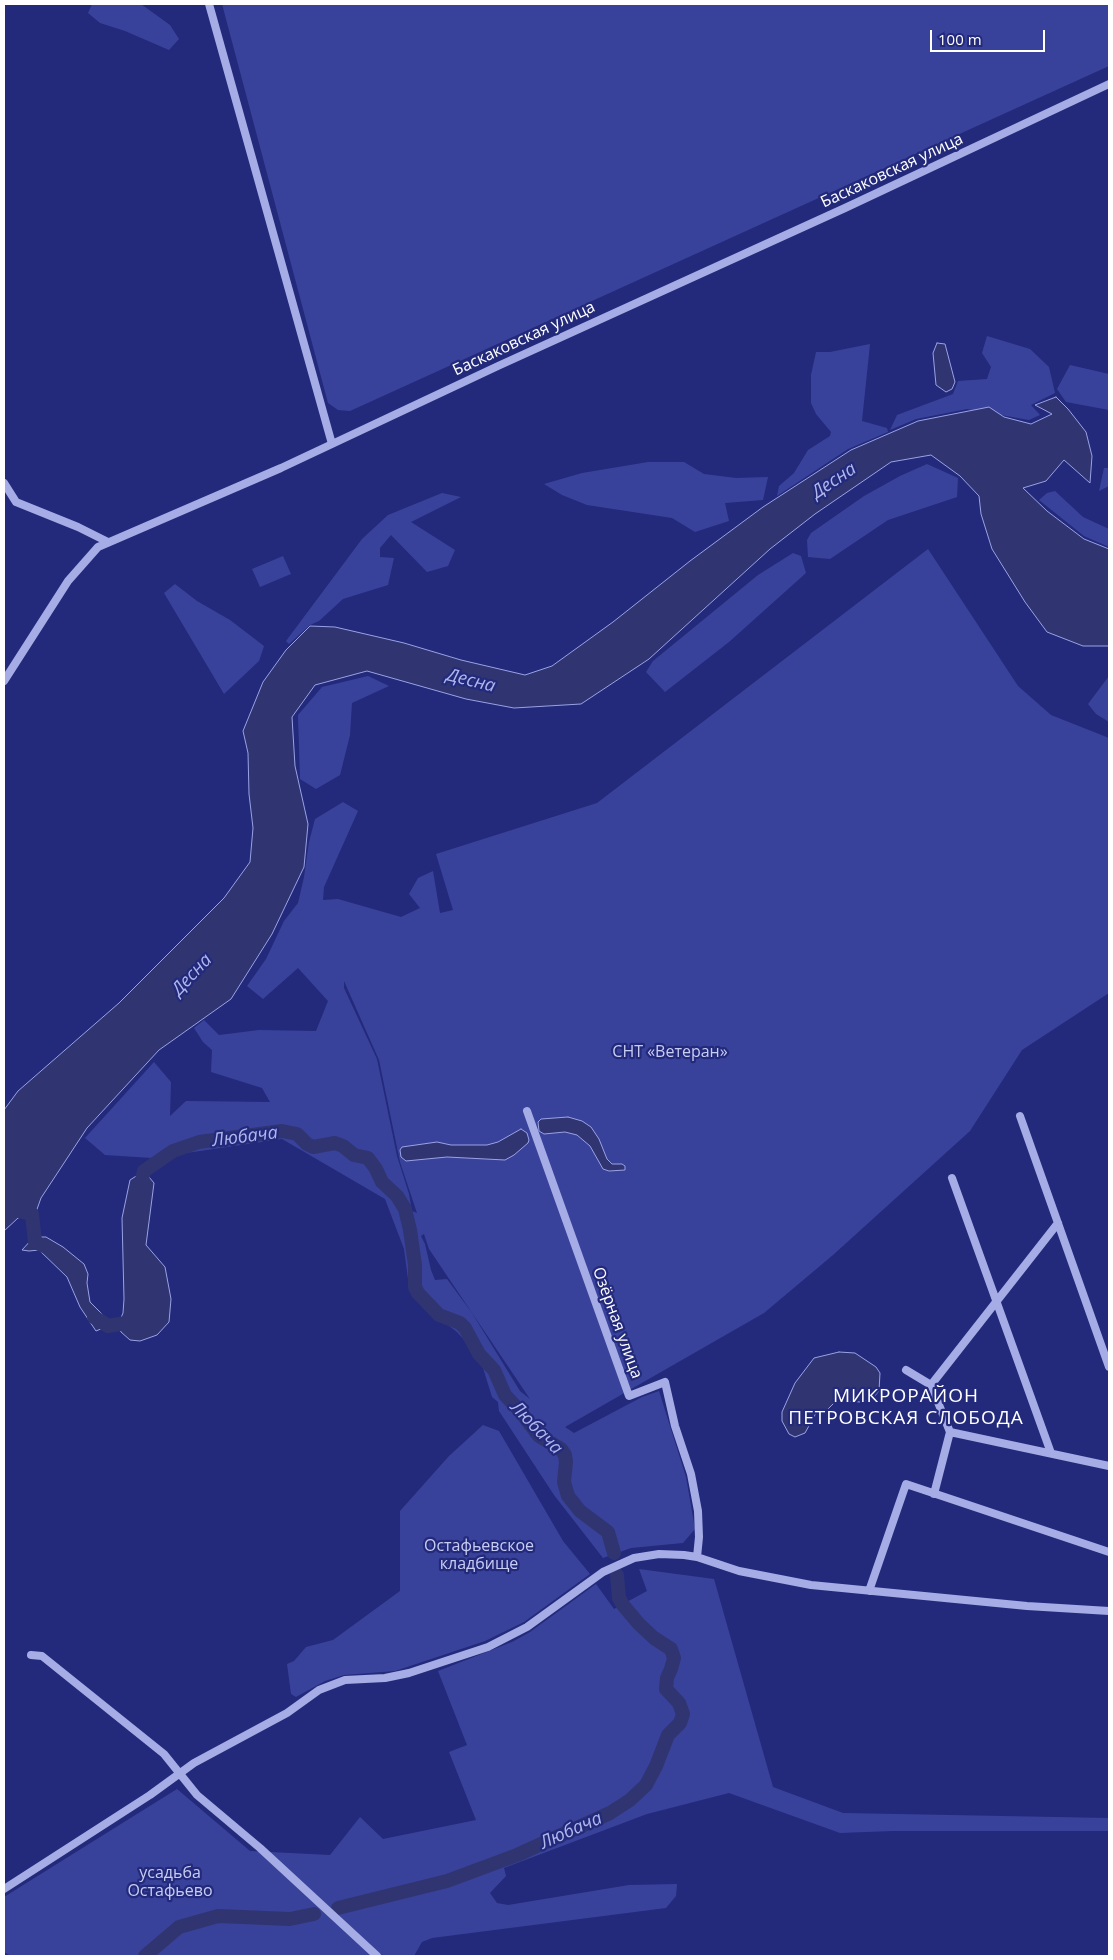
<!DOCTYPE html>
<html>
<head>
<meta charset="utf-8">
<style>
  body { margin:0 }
  #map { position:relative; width:1113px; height:1960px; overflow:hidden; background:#232a7b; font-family:"Open Sans",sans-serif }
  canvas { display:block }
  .frame { position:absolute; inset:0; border:5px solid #fff; pointer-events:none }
  .scale { position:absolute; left:930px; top:30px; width:115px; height:22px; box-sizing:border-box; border:2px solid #fff; border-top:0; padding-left:6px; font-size:15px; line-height:18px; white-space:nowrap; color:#fff; -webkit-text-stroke:4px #232a7b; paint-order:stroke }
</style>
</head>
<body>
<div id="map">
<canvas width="1113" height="1960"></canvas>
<div class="frame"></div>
<div class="scale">100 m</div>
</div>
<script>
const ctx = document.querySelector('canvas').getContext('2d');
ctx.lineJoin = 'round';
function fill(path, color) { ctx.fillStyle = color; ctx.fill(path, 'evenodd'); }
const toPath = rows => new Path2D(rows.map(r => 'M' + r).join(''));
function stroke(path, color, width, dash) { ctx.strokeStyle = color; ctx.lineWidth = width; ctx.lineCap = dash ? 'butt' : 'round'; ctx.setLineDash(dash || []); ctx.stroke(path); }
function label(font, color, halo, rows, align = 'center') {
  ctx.font = font + ' "Open Sans",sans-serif'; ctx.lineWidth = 4.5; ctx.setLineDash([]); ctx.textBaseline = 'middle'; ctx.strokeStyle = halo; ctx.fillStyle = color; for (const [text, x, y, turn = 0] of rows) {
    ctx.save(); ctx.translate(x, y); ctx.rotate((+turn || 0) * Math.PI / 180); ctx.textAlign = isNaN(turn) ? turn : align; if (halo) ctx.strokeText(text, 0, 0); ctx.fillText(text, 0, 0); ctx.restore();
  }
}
fill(toPath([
  [92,4,141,4,170,25,179,39,169,50,125,31,100,23,88,13],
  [222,4,1109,4,1109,66,350,411,338,410,328,403],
  [987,336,1030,349,1049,367,1055,393,1031,405,1040,415,1029,420,967,409,916,419,890,430,897,415,953,394,958,381,987,379,991,367,982,353],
  [870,344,862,421,887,428,888,432,848,449,777,496,779,486,794,473,808,450,830,436,831,432,816,414,811,403,811,375,816,352,830,352],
  [1070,365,1109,374,1109,410,1066,402,1057,389],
  [648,462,684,462,704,474,736,478,768,477,763,500,725,503,729,521,695,532,672,518,587,505,562,495,544,484,582,473],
  [927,464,958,478,957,497,888,520,830,559,808,557,807,540,811,533,864,496,900,476],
  [1104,468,1109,468,1109,486,1099,491],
  [1055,491,1083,517,1109,529,1109,547,1084,536,1039,500,1047,493],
  [442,493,461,497,411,522,455,550,448,566,427,572,391,535,380,548,380,557,394,558,388,585,343,599,319,621,310,625,289,644,286,641,362,539,388,515],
  [928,549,1018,686,1051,715,1109,738,1109,993,1022,1050,970,1131,833,1255,764,1313,565,1427,574,1433,642,1397,659,1391,686,1477,695,1529,683,1543,631,1548,603,1558,554,1495,499,1411,498,1402,492,1397,483,1368,472,1349,457,1332,420,1304,409,1287,404,1249,385,1199,282,1139,152,1158,105,1155,85,1138,154,1062,171,1082,170,1116,186,1101,270,1102,262,1088,211,1072,212,1050,203,1042,194,1028,204,1020,219,1035,259,1030,316,1031,328,1001,298,968,263,999,247,986,266,959,284,921,298,903,304,877,309,842,315,819,343,802,358,811,324,887,323,900,338,899,401,917,420,908,409,894,418,878,433,871,440,913,453,910,436,854,597,803],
  [344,981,379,1060,400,1162,417,1213,412,1211,409,1194,397,1156,377,1059,344,988],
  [424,1234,429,1249,530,1399,520,1391,472,1313,447,1279,435,1280,431,1270,425,1244,421,1236],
  [793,553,801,556,806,573,729,642,665,692,646,672,653,661,758,575],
  [283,556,291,574,260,587,252,569],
  [175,584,197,601,230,620,264,646,259,661,224,694,164,593],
  [368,676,389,686,352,703,350,735,340,775,316,789,300,779,298,715,322,687],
  [1109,676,1109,722,1096,714,1088,704],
  [483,1425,499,1431,563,1541,590,1574,524,1622,485,1641,395,1671,344,1675,325,1681,296,1697,291,1694,287,1664,294,1661,306,1647,333,1640,400,1591,400,1511,449,1456],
  [639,1569,714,1579,773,1787,843,1813,1109,1818,1109,1831,893,1831,840,1833,729,1793,647,1814,504,1868,506,1876,490,1893,497,1903,508,1905,629,1885,677,1884,676,1896,666,1908,432,1938,422,1942,414,1956,11,1956,4,1952,4,1897,177,1789,250,1851,330,1855,360,1817,383,1839,476,1820,449,1752,467,1745,438,1671,512,1642,530,1632,596,1584,614,1609,647,1591]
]), '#39429b');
const water = toPath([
  [937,343,945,344,955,382,952,389,946,392,936,385,933,353,937,343],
  [1056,397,1068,409,1086,432,1092,456,1090,483,1064,460,1046,481,1023,488,1047,511,1084,539,1109,549,1109,646,1083,646,1047,632,1025,602,992,549,981,514,979,496,960,476,931,455,891,462,815,514,770,549,649,659,581,704,514,708,466,699,367,671,315,685,292,717,295,766,308,824,304,867,272,934,231,999,159,1050,87,1128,41,1198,36,1212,18,1218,4,1231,4,1110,18,1091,119,1003,224,898,250,862,253,828,249,794,248,753,243,731,263,682,286,650,310,626,335,627,404,643,461,660,525,675,552,666,613,622,690,561,763,507,851,450,918,421,989,407,1004,417,1031,424,1052,414,1035,405,1056,397],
  [568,1117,582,1121,591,1127,599,1139,607,1159,612,1164,622,1164,625,1166,625,1170,609,1171,603,1169,590,1146,577,1135,565,1132,544,1134,539,1131,538,1122,541,1119,568,1117],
  [521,1129,527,1133,529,1140,528,1143,514,1155,505,1160,447,1157,406,1161,401,1157,400,1150,402,1147,437,1142,451,1145,487,1145,498,1142,521,1129],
  [144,1171,154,1183,146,1245,165,1267,171,1299,169,1322,157,1335,140,1341,130,1340,121,1332,118,1325,123,1313,124,1299,122,1218,130,1180,144,1171],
  [39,1237,46,1237,63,1247,84,1264,88,1274,87,1283,90,1302,106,1318,108,1326,96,1331,80,1307,67,1277,39,1250,29,1251,22,1250,33,1238,39,1237],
  [839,1352,855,1353,876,1367,880,1373,879,1391,872,1399,862,1402,836,1401,826,1411,816,1413,805,1433,795,1437,789,1434,782,1421,782,1412,795,1383,814,1358,839,1352]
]);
fill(water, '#303572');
stroke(water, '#9aa2e6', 1);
stroke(toPath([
  [140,1188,144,1171,173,1151,199,1142,282,1131,297,1134,307,1144,313,1147,335,1143,343,1146,354,1155,368,1158,376,1169,382,1182,397,1196,405,1209,410,1230,415,1265,415,1287,418,1293,439,1315,460,1323,465,1328,479,1354,494,1370,505,1395,520,1411,539,1436,561,1449,565,1455,566,1462,564,1482,568,1496,580,1511,608,1532,614,1553],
  [4,1201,19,1211,32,1214,35,1242,48,1248],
  [94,1317,108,1326,137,1321],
  [338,1908,447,1881,517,1855,610,1813,630,1800,646,1785,656,1766,668,1735,680,1723,683,1714,679,1703,666,1689,667,1678,671,1669,674,1658,671,1649,654,1638,639,1624,623,1605,619,1598,617,1575],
  [145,1956,179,1927,218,1916,290,1919,314,1914]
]), '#303572', 14);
stroke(toPath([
  [209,4,332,444],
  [4,483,16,502,78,527,108,542],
  [4,681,68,581,98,547,281,468,498,366,845,208,1109,84],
  [527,1111,629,1396,665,1382,675,1426,691,1474,698,1511,699,1537,697,1557],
  [1020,1116,1109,1367],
  [952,1178,1051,1453],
  [1058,1223,931,1385,950,1432,1109,1466],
  [906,1370,931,1385],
  [934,1494,950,1432],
  [869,1591,906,1484,1109,1552],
  [31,1655,42,1656,164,1754,197,1795,260,1848,377,1956],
  [4,1889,150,1795,194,1763,287,1713,319,1690,345,1680,385,1678,409,1673,488,1647,527,1627,603,1572,634,1558,659,1554,684,1555,697,1557,739,1571,811,1585,1027,1606,1109,1611]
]), '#a6ace5', 8);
label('16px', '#fff', '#232a7b', [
  ["Баскаковская улица",892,171,-25],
  ["Баскаковская улица",524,339,-25],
  ["Озёрная улица",617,1323,70]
]);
label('16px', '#c9cdf4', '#232a7b', [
  ["СНТ «Ветеран»",670,1052],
  ["Остафьевское",479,1546],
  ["кладбище",479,1564],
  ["усадьба",170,1873],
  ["Остафьево",170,1891]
]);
label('italic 18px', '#b1b7ed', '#232a7b', [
  ["Десна",834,481,-34],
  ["Десна",471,681,14],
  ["Десна",192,975,-47],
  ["Любача",245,1137,-7],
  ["Любача",536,1428,46],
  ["Любача",571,1831,-24]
]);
ctx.letterSpacing = '1px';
label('19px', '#fff', '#232a7b', [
  ["МИКРОРАЙОН",906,1397],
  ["ПЕТРОВСКАЯ СЛОБОДА",906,1419]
]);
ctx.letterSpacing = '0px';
</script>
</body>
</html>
